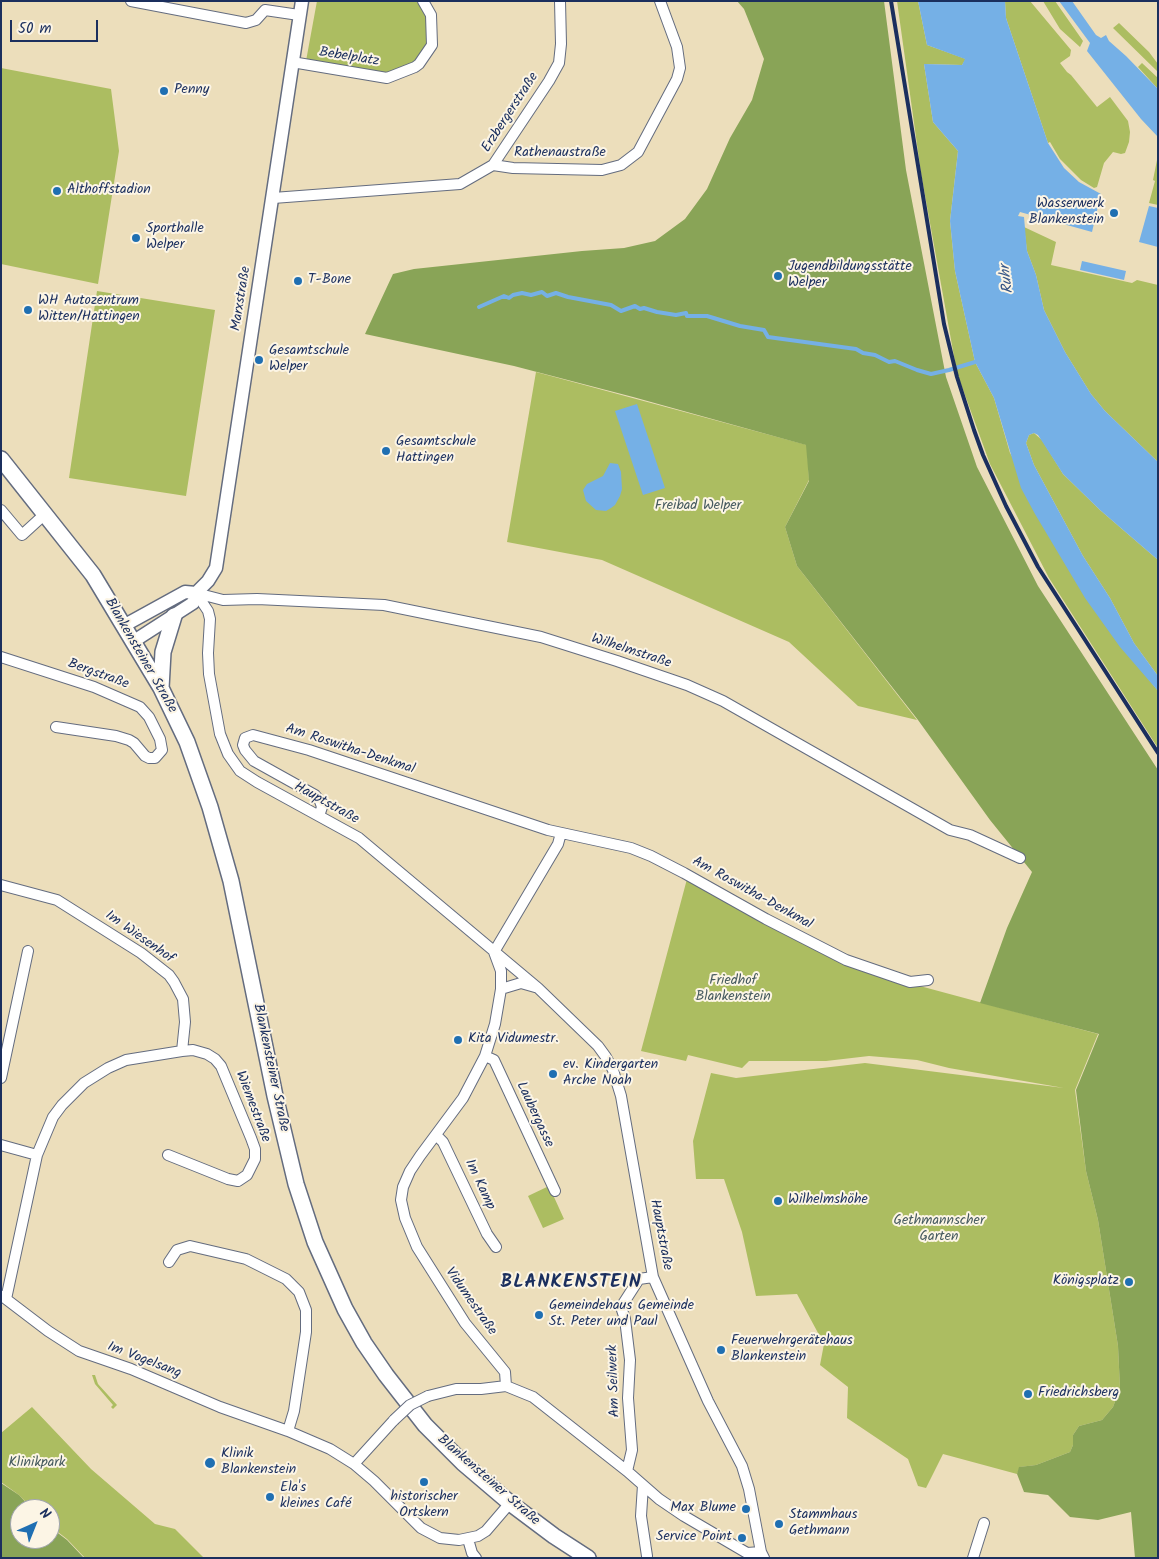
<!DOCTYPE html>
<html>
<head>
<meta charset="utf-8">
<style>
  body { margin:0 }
  #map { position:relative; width:1159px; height:1559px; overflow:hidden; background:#ecdebb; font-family:Kalam,sans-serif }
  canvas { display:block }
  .frame { position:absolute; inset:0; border:2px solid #1b2f5e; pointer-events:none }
  .north { position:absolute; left:10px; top:1499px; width:50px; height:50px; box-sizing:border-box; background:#fcf5e5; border:1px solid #a2a6af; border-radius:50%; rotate:44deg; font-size:14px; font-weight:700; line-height:20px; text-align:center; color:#1b2f5e }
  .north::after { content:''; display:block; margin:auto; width:18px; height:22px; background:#1f6fb2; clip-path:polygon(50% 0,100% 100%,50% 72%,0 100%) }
  .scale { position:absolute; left:10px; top:20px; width:88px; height:22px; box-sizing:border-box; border:2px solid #1b2f5e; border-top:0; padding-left:6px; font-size:15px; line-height:18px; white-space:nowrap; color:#1b2f5e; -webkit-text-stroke:4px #fcf5e5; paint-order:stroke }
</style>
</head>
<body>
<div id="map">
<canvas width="1159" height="1559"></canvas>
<div class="frame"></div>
<div class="north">N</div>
<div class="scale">50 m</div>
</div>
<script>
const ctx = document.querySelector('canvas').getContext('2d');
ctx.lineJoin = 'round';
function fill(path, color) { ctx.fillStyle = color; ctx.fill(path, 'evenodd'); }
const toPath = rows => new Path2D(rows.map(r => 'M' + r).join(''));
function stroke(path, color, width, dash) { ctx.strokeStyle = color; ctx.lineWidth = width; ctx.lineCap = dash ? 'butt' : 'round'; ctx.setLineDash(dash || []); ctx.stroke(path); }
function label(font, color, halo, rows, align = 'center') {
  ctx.font = font + ' Kalam,sans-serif'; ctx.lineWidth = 4; ctx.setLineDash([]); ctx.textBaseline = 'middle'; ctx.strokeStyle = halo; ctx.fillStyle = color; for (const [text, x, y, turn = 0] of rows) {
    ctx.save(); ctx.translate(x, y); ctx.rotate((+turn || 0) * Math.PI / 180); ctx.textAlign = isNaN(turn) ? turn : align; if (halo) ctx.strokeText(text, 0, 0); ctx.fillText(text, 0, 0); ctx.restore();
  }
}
fill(toPath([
  [317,1,421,1,428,17,428,42,413,64,385,74,306,61],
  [897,1,918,1,927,45,966,59,962,65,924,64,933,122,958,151,950,221,955,271,975,362,994,398,1010,453,1144,673,1158,691,1158,748,1049,578,990,464,957,373,921,173],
  [1005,1,1030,1,1071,50,1070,56,1060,63,1067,72,1071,75,1097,107,1110,97,1128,121,1130,132,1129,142,1125,153,1121,154,1113,152,1104,163,1097,187,1094,188,1081,180,1060,159,1050,142,1048,143,1006,18],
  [1043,1,1055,1,1083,41,1080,47,1060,29],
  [1119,23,1149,52,1158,64,1158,72,1113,28],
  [1142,63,1158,78,1158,89,1138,67],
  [1,68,111,89,119,151,98,284,1,264],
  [1158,155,1158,205,1149,203,1155,181,1153,180],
  [1024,227,1056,242,1051,265,1132,283,1137,280,1158,285,1158,462,1105,411,1091,394,1065,352,1044,310,1036,275,1027,251],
  [97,291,215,310,186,496,69,478],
  [536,372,807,445,809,480,785,527,797,566,917,720,858,706,789,642,602,560,507,542],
  [1034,433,1042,440,1063,474,1100,510,1158,560,1158,676,1134,643,1110,598,1083,556,1034,465,1026,443,1029,435],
  [687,879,768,926,845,964,905,982,1098,1034,1075,1090,1086,1171,1098,1220,1118,1346,1120,1388,1113,1407,1102,1420,1079,1426,1073,1435,1073,1445,1070,1452,1036,1465,1020,1467,1017,1474,943,1454,926,1488,918,1486,908,1459,847,1418,848,1387,820,1365,824,1344,797,1294,756,1296,742,1232,724,1179,696,1179,693,1141,711,1073,736,1078,865,1063,1064,1088,949,1068,917,1060,869,1056,826,1061,749,1061,742,1068,688,1055,686,1061,641,1051],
  [549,1186,564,1219,543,1228,528,1196],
  [92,1375,95,1375,98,1384,117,1405,113,1409,111,1407,113,1405,95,1384],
  [32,1407,91,1469,155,1524,175,1529,204,1558,85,1558,67,1539,50,1526,50,1509,33,1509,19,1495,1,1482,1,1433]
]), '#acbd61');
fill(toPath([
  [737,1,884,1,906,170,946,377,977,467,1038,586,1158,770,1158,1558,1135,1558,1131,1512,1098,1520,1070,1517,1048,1495,1024,1492,1017,1474,1019,1467,1036,1465,1070,1452,1073,1445,1073,1435,1079,1426,1102,1420,1113,1407,1120,1388,1118,1346,1098,1220,1086,1171,1076,1090,1099,1034,980,1003,1007,928,1032,872,990,820,918,720,797,566,785,527,809,481,806,445,633,397,514,366,365,334,393,274,414,269,582,251,624,248,655,241,685,219,707,189,730,138,752,100,764,59,744,9],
  [1,1483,19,1495,32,1509,20,1509,20,1539,50,1539,50,1527,67,1540,84,1558,1,1558]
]), '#89a457');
fill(toPath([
  [918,1,1005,1,1006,18,1048,143,1064,168,1079,182,1101,194,1092,232,1020,212,1018,216,1024,217,1027,251,1036,275,1044,310,1065,352,1091,394,1105,411,1158,462,1158,560,1100,510,1063,474,1038,435,1034,433,1029,435,1026,443,1034,465,1083,556,1110,598,1134,643,1158,676,1158,691,1120,647,1085,598,1035,514,1021,488,994,398,975,362,955,271,950,221,958,151,933,122,924,64,962,65,965,59,927,45],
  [1059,1,1072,1,1096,35,1101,38,1106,35,1109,41,1126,56,1158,89,1158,137,1141,119,1087,51,1090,43],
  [1149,206,1158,208,1158,247,1139,242],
  [1082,261,1126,271,1124,280,1080,270],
  [637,404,665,488,643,495,615,411],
  [610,463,618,464,621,472,622,489,620,496,615,505,611,508,606,511,596,510,586,501,583,490,587,484,603,476]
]), '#75b0e6');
stroke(toPath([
  [479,307,504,296,509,298,513,295,522,293,531,295,542,292,547,296,556,293,568,297,611,305,621,311,635,306,640,309,644,308,657,312,676,315,686,313,687,316,707,316,740,326,764,330,768,337,856,349,863,353,875,355,889,362,895,361,917,370,931,374,949,370,975,362]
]), '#75b0e6', 4);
const minor = toPath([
  [131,1,246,23,256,20,265,10],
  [265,10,299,15],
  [292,62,387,78,415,67,419,64,432,45,431,15,423,1],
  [493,165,513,168,602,170,621,165,638,152,677,79,680,68,677,47,660,1],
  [273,198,460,184,493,165,549,81,559,63,561,44,560,1],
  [1,510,22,535,45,514],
  [196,593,208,611,210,619,208,653,209,674,220,734,228,754,240,771,257,782,359,838,538,988,598,1046,606,1057,613,1070,621,1096,653,1277,708,1401,742,1466,749,1489,761,1552,764,1558],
  [196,593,223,600,257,599,384,605,541,637,617,661,687,685,723,701,950,830,970,835,1020,858],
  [1,657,94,687,140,707,149,717,160,739,162,750,155,758,149,758,145,756,134,743,129,740,116,736,56,727],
  [319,816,322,807,320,801,315,795,254,761,245,750,243,745,245,738,253,735,309,750,548,830,631,848,651,856,684,873,766,919,846,960,910,982,928,980],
  [1,885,57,900,141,953,169,975,174,982,183,999,185,1022,182,1051,126,1060,108,1068,84,1083,62,1105,53,1117,37,1155,6,1299],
  [494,952,501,971,501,989,495,1024,485,1056,463,1098,420,1156,410,1171,403,1187,401,1200,405,1218,417,1247,465,1323,505,1372,506,1386,533,1397,627,1471,659,1499,684,1516,747,1553,761,1552],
  [494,952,558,844,561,833],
  [501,989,521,983,535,987],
  [485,1056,494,1060,555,1191],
  [1,1078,28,951],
  [436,1135,443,1142,487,1234,496,1247],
  [1,1145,37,1155],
  [168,1155,228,1179,238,1181,247,1175,255,1159,255,1149,251,1138,221,1066,215,1059,207,1054,193,1050,182,1051],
  [169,1262,177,1250,190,1246,246,1259,286,1279,299,1292,306,1310,306,1332,294,1411,288,1431],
  [2,1296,48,1331,79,1351,131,1369,220,1407,288,1431,330,1449,354,1464,374,1481,421,1528,440,1538,459,1540,478,1536,486,1531,510,1503],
  [428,1396,456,1389,481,1389,506,1386],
  [354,1464,394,1420],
  [627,1471,632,1450,628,1398,630,1360,625,1319,621,1307,639,1279,653,1277],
  [643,1485,641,1516,647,1556],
  [468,1539,472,1553,476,1558],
  [973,1558,984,1523]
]);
const tertiary = toPath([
  [125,625,185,592,196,593],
  [134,641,193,603,196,593,208,581,216,568,302,1]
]);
const secondary = toPath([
  [1,459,93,575,161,688,187,742,210,807,231,881,275,1096,296,1184,315,1242,345,1309,364,1343,386,1375,425,1425,463,1463,510,1503,554,1536,588,1558],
  [161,688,163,652,174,616]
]);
stroke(minor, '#646c7f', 12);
stroke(tertiary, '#646c7f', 15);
stroke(secondary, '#646c7f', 18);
stroke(minor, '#fff', 10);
stroke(tertiary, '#fff', 12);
stroke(secondary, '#fff', 15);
stroke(toPath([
  [891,1,944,324,957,377,974,430,983,455,1006,506,1038,567,1158,753]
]), '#1b2f5e', 4);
const minorBridge = toPath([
  [394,1420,410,1405,428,1396]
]);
stroke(minorBridge, '#646c7f', 12, []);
stroke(minorBridge, '#fff', 10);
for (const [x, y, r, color] of [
  [164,91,5,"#1f6fb2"],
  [57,191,5,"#1f6fb2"],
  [1114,213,5,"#1f6fb2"],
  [136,238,5,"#1f6fb2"],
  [778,276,5,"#1f6fb2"],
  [298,281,5,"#1f6fb2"],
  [28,310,5,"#1f6fb2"],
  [259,360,5,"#1f6fb2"],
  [386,451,5,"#1f6fb2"],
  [458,1040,5,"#1f6fb2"],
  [553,1074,5,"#1f6fb2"],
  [778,1201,5,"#1f6fb2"],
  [1129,1282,5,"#1f6fb2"],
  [539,1315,5,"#1f6fb2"],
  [721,1350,5,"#1f6fb2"],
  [1028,1394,5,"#1f6fb2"],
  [210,1463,6,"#1f6fb2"],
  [424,1482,5,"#1f6fb2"],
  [270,1497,5,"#1f6fb2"],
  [746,1509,5,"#1f6fb2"],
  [779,1524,5,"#1f6fb2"],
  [742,1538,5,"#1f6fb2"]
]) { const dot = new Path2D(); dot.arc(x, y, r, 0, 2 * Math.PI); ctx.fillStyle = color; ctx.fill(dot); stroke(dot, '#fcf5e5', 2); }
label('14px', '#1b2f5e', '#fcf5e5', [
  ["Bebelplatz",349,58,9],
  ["Erzbergerstraße",511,113,-57],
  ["Rathenaustraße",560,154],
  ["Marxstraße",242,299,-81],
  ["Wilhelmstraße",631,652,18],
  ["Blankensteiner Straße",140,656,60],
  ["Bergstraße",98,675,20],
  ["Am Roswitha-Denkmal",350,750,18],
  ["Hauptstraße",326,804,29],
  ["Am Roswitha-Denkmal",752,894,29],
  ["Im Wiesenhof",139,938,35],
  ["Blankensteiner Straße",270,1068,78],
  ["Wiemestraße",252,1107,69],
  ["Laubergasse",534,1115,65],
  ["Im Kamp",479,1185,65],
  ["Hauptstraße",660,1235,79],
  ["Vidumestraße",470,1302,55],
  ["Im Vogelsang",144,1361,21],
  ["Am Seilwerk",615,1381,-92],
  ["Blankensteiner Straße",488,1481,41]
]);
label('14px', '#1b2f5e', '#fcf5e5', [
  ["Penny",174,91],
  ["Althoffstadion",67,191],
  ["Wasserwerk",1104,205,"right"],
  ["Blankenstein",1104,221,"right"],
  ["Sporthalle",146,230],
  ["Welper",146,246],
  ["Jugendbildungsstätte",788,268],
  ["Welper",788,284],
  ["T-Bone",308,281],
  ["WH Autozentrum",38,302],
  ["Witten/Hattingen",38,318],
  ["Gesamtschule",269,352],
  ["Welper",269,368],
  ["Gesamtschule",396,443],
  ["Hattingen",396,459],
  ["Kita Vidumestr.",468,1040],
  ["ev. Kindergarten",563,1066],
  ["Arche Noah",563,1082],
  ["Wilhelmshöhe",788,1201],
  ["Königsplatz",1119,1282,"right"],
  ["Gemeindehaus Gemeinde",549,1307],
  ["St. Peter und Paul",549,1323],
  ["Feuerwehrgerätehaus",731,1342],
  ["Blankenstein",731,1358],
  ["Friedrichsberg",1038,1394],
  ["Klinik",221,1455],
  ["Blankenstein",221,1471],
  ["Ela's",280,1489],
  ["kleines Café",280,1505],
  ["historischer",424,1498,"center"],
  ["Ortskern",424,1514,"center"],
  ["Max Blume",736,1509,"right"],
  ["Stammhaus",789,1516],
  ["Gethmann",789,1532],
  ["Service Point",732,1538,"right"]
], 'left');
label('14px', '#465a5f', '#fcf5e5', [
  ["Freibad Welper",698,507],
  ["Friedhof",733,982],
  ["Blankenstein",733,998],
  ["Gethmannscher",939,1222],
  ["Garten",939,1238],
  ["Klinikpark",37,1464]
]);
label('italic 15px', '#365687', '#fcf5e5', [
  ["Ruhr",1008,279,-97]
]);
ctx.letterSpacing = '1px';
label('bold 19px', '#1b2f5e', '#fcf5e5', [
  ["BLANKENSTEIN",571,1284]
]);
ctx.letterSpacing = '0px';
</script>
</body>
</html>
